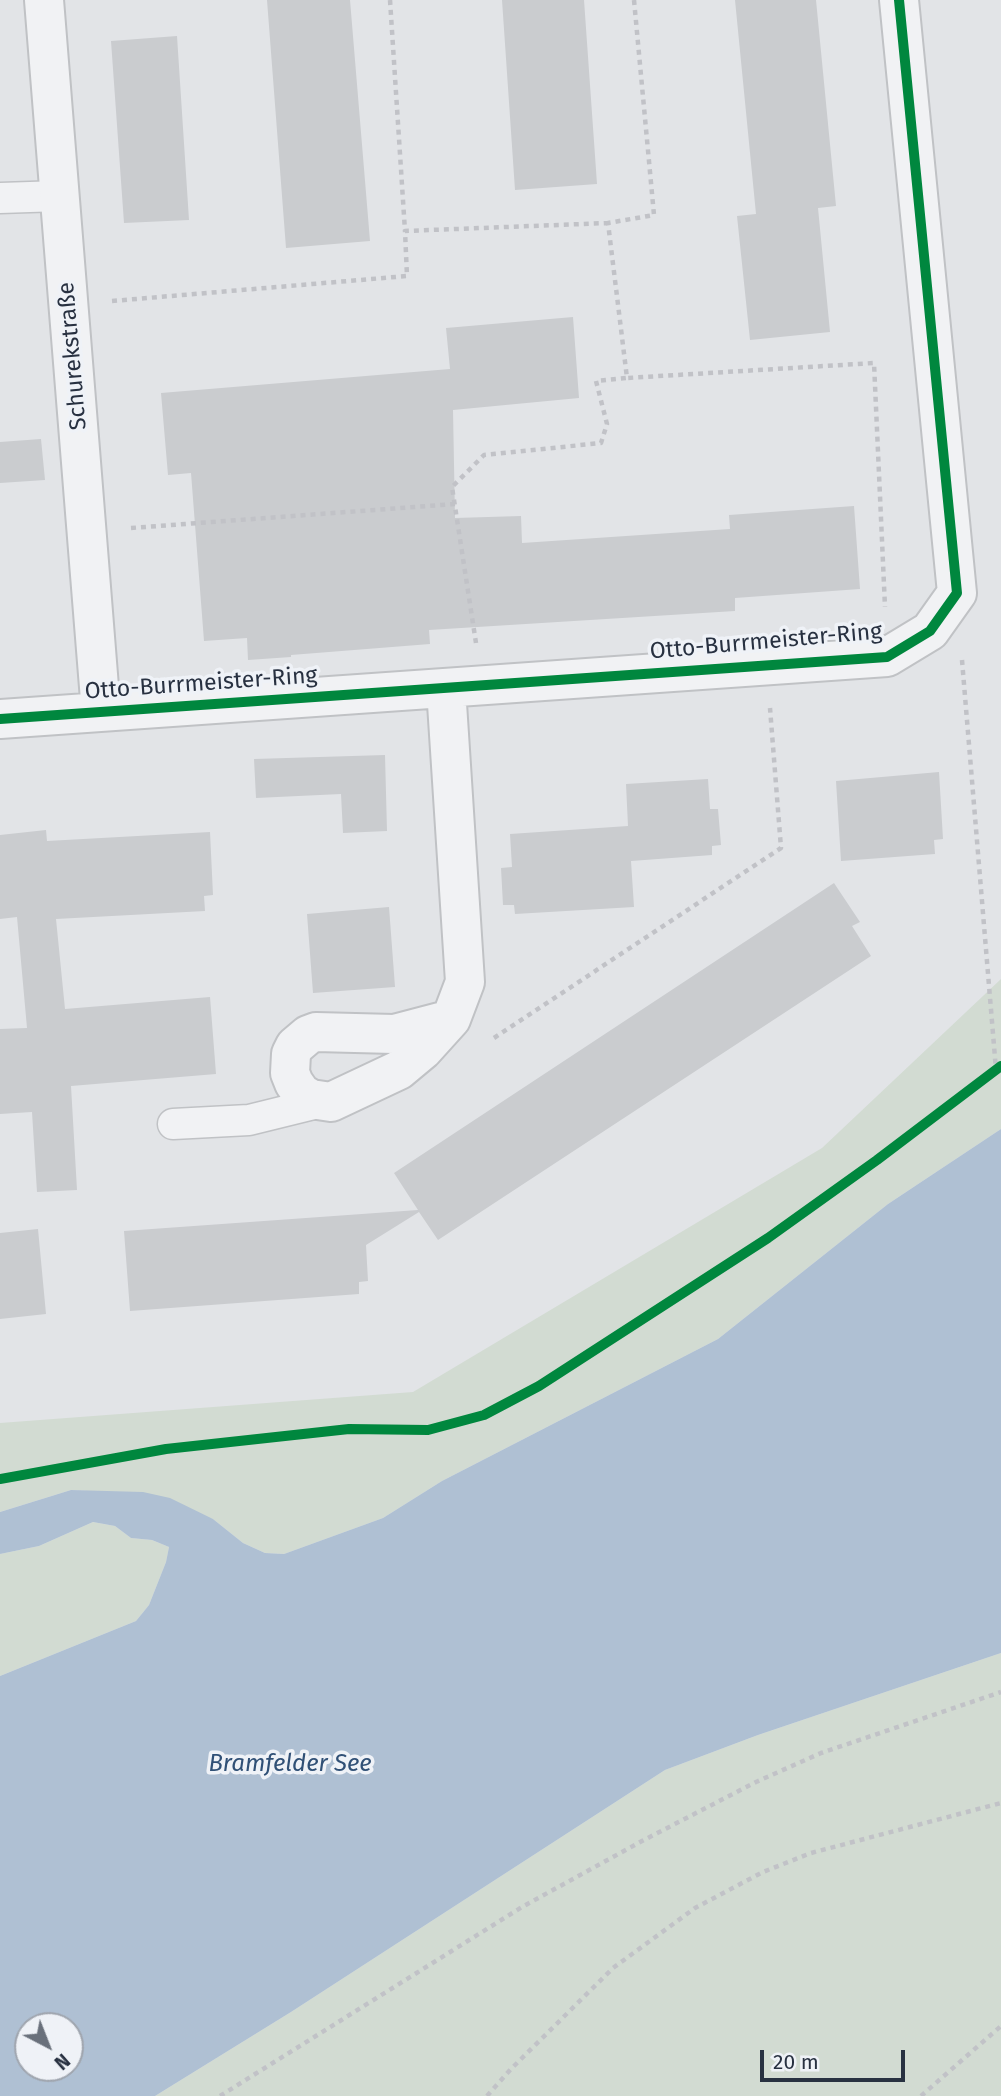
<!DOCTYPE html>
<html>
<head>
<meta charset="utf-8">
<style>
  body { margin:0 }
  #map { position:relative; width:1001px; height:2096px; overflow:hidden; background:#e2e4e7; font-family:"Fira Sans",sans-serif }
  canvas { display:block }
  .north { position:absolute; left:14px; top:2012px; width:70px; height:70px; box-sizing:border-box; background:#eff2f7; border:2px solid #9fa5ae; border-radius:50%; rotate:138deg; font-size:19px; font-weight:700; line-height:28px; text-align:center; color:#283141 }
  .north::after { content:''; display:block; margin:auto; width:24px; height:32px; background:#69707b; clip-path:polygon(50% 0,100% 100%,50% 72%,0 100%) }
  .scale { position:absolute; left:760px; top:2050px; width:145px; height:32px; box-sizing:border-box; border:4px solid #283141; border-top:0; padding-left:9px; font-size:21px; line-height:24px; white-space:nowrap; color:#283141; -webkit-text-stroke:5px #eff2f7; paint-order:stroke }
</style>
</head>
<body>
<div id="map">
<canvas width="1001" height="2096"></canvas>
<div class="north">N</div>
<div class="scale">20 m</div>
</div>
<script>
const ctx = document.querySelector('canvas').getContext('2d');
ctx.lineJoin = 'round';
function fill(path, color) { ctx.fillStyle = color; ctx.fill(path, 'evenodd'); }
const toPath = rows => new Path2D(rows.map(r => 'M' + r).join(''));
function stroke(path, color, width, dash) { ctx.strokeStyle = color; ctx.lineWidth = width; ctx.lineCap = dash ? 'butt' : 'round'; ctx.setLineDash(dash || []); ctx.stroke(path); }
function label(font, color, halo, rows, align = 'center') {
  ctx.font = font + ' "Fira Sans",sans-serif'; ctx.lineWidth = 7; ctx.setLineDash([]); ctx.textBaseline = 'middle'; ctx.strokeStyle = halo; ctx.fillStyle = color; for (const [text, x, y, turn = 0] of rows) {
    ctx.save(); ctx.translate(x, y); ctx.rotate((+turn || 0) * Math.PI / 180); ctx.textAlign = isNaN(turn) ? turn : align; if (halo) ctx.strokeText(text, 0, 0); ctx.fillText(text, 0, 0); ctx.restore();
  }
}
fill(toPath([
  [1001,979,1001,1129,888,1204,718,1339,442,1481,383,1518,284,1554,265,1553,243,1543,213,1519,103,1492,71,1490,0,1512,0,1423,413,1392,822,1148],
  [93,1522,115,1526,131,1538,152,1540,169,1547,166,1562,149,1605,136,1621,0,1676,0,1554,39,1546],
  [1001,1653,1001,2096,155,2096,291,2012,665,1770,758,1735]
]), '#d2dbd2');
fill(toPath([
  [1001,1129,1001,1653,758,1735,665,1770,291,2012,155,2096,0,2096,0,1676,136,1621,149,1605,166,1562,169,1547,152,1540,131,1538,115,1526,93,1522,39,1546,0,1554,0,1512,71,1490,143,1492,170,1498,213,1519,243,1543,265,1553,284,1554,383,1518,442,1481,718,1339,888,1204],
  [28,2026,70,2026,70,2068,28,2068]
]), '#afc0d3');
fill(toPath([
  [267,0,350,0,370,241,286,248],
  [502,0,584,0,597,184,515,190],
  [735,0,816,0,836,206,818,208,830,332,750,340,737,216,756,214],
  [177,36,189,220,124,223,111,41],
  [573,317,579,398,453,410,455,518,521,516,522,543,730,529,729,515,854,506,860,589,735,598,735,611,429,630,430,644,291,655,291,657,248,660,247,638,204,641,191,473,168,475,161,393,450,369,446,328],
  [41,439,45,480,0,483,0,442],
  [385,755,387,831,343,833,341,794,256,798,254,759],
  [939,772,943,839,934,840,935,854,841,861,836,781],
  [708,779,710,809,718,809,721,845,712,846,712,855,631,861,634,907,515,914,514,905,503,905,501,868,512,867,510,834,628,826,626,784],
  [46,830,47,841,210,832,213,895,204,896,205,911,56,919,65,1009,210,997,216,1074,71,1086,77,1190,37,1192,32,1112,0,1114,0,1029,27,1028,17,917,0,919,0,835],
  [834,883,860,922,852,926,871,956,438,1240,419,1212,366,1245,368,1281,359,1282,359,1294,130,1311,124,1231,418,1210,394,1173],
  [389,907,395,987,313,993,307,914],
  [38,1229,46,1314,0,1319,0,1233]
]), '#cacccf');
const service = toPath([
  [0,198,60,196],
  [173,1124,249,1120,322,1102]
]);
const minor = toPath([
  [44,0,101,712],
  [446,688,465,982,451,1019,423,1050,399,1070,331,1102,311,1099,301,1093,294,1083,290,1073,291,1054,295,1046,308,1035,316,1032,394,1034,451,1019],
  [0,719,887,657,930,631,957,593,899,0]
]);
stroke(service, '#c0c2c5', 33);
stroke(minor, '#c0c2c5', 42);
stroke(toPath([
  [390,0,405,231],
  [634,0,654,215,608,223,627,378,874,363,885,607],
  [112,301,407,276,405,231,608,223],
  [131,528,455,504],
  [476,643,452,487,484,455,601,443,607,424,596,381,627,378],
  [962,660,996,1070],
  [494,1038,781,848,770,708],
  [0,1479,166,1449,349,1429,428,1430,484,1415,539,1386,768,1238,877,1160,1001,1066],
  [220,2096,522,1907,642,1841,756,1782,821,1753,1001,1692],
  [487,2096,511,2069,613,1968,695,1908,763,1872,811,1853,1001,1803],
  [921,2096,1001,2026]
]), '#c1c2c7', 4.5, [5, 5]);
stroke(service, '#f1f2f4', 30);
stroke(minor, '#f1f2f4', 38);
stroke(toPath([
  [0,719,887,657,930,631,957,593,899,0],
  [0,1479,166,1449,349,1429,428,1430,484,1415,539,1386,768,1238,877,1160,1001,1066]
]), '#00873e', 10);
label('23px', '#283141', '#eff2f7', [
  ["Schurekstraße",73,356,-95],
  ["Otto-Burrmeister-Ring",766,642,-5],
  ["Otto-Burrmeister-Ring",201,684,-4]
]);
label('italic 24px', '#305076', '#eff2f7', [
  ["Bramfelder See",290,1764]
]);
</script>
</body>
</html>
